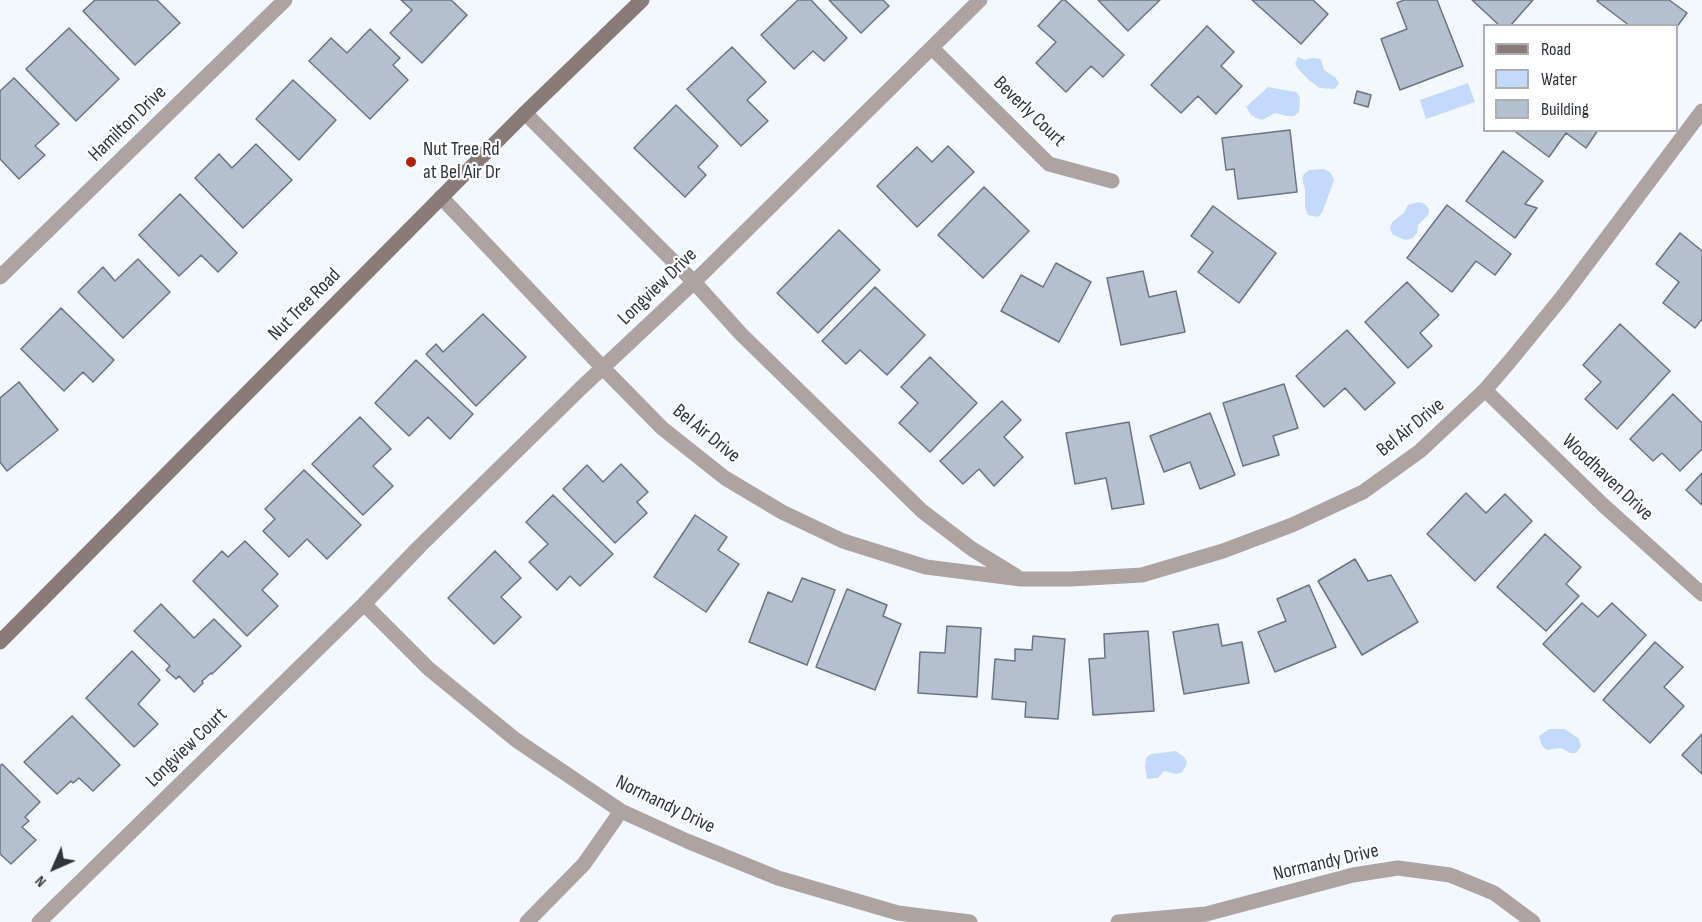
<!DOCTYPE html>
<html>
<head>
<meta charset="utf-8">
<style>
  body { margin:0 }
  #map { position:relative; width:1702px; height:922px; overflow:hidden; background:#f3f8ff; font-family:"Sofia Sans Condensed",sans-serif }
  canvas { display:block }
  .legend { position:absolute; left:1483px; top:24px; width:195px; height:108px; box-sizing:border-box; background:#fff; border:2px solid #acaeb1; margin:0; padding:8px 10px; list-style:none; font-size:18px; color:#30353c }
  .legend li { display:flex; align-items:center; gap:12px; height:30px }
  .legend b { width:30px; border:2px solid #acaeb1 }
  .north { position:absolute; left:24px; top:838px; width:60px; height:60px; -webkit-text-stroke:4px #fff; paint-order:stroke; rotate:225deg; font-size:16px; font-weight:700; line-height:24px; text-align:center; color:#30353c }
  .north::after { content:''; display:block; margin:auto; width:21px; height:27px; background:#30353c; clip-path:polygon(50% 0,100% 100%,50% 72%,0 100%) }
</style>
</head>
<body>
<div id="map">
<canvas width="1702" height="922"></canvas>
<ul class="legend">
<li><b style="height:8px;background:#897b78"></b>Road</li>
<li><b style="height:16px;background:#c3dafc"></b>Water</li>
<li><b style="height:16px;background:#b4c0d0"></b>Building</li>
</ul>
<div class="north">N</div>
</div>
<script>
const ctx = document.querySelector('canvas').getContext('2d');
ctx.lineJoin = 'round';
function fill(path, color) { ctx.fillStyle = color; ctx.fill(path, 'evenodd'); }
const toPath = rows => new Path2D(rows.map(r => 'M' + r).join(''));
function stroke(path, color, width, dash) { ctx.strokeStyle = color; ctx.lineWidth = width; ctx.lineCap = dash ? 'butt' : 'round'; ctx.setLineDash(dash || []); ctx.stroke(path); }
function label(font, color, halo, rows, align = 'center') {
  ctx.font = font + ' "Sofia Sans Condensed",sans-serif'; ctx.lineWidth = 4.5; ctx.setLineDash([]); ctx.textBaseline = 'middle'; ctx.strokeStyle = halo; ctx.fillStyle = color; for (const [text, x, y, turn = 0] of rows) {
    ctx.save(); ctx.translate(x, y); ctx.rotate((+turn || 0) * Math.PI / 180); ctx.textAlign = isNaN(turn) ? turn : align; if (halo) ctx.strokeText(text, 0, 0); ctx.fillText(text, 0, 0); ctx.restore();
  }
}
fill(toPath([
  [1298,57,1305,60,1312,58,1321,59,1324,70,1335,77,1339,83,1337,86,1334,89,1320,88,1310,81,1299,70,1295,64],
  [1468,83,1475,102,1426,119,1420,100],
  [1268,87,1296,92,1300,97,1299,112,1294,116,1287,116,1275,113,1262,120,1256,118,1251,115,1246,107],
  [1324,169,1330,172,1334,180,1322,213,1318,217,1308,215,1305,208,1305,189,1302,178,1304,174,1309,170],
  [1418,202,1423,203,1427,206,1429,211,1428,215,1418,225,1417,233,1413,238,1406,240,1393,235,1390,229,1392,222,1404,213,1408,205],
  [1549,729,1565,729,1579,739,1581,746,1576,753,1570,753,1561,748,1547,750,1542,746,1539,736],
  [1176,751,1184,757,1187,762,1185,768,1181,773,1176,774,1164,771,1158,778,1147,779,1145,766,1146,758,1151,754]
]), '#c3dafc');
const building = toPath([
  [95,0,157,0,180,23,135,65,83,11,95,0],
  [401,0,451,0,467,15,422,63,390,33,412,10,401,0],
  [798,0,811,0,847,38,824,61,813,51,794,69,761,35,798,0],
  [829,0,883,0,889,6,861,33,829,0],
  [1062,0,1065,0,1124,55,1103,77,1091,66,1066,92,1036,63,1056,42,1038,26,1062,0],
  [1098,0,1160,0,1128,31,1098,0],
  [1252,0,1313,0,1328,14,1301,44,1252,0],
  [1404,0,1437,0,1463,66,1400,90,1381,39,1407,29,1397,3,1404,0],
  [1472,0,1533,0,1510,26,1500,26,1472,0],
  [1599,0,1669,0,1687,13,1676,28,1676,26,1630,26,1597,1,1599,0],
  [1207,26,1234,52,1221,66,1242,86,1216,114,1198,96,1181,113,1151,85,1207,26],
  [69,28,119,79,76,121,26,69,69,28],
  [370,29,400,58,393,65,408,80,370,119,309,61,331,38,347,53,370,29],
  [732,47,766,82,747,100,768,121,741,146,687,89,732,47],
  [14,78,59,124,35,146,45,155,19,179,0,159,0,91,14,78],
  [293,80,336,120,299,160,256,119,293,80],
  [1357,91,1371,95,1368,107,1354,103,1357,91],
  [676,105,718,146,698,167,706,175,685,197,634,148,676,105],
  [1290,130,1297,192,1238,199,1234,169,1226,170,1222,138,1290,130],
  [1513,130,1598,130,1586,148,1566,133,1549,157,1513,130],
  [256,144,292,180,243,228,195,178,219,154,232,168,256,144],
  [948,146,974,172,917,227,877,186,917,147,932,162,948,146],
  [1503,151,1543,181,1525,204,1537,208,1515,238,1466,201,1503,151],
  [984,187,1029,231,983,278,938,235,984,187],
  [180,194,237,253,218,272,201,255,179,276,139,235,180,194],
  [1447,205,1511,254,1495,275,1476,261,1452,292,1407,258,1447,205],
  [1213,206,1276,253,1239,303,1198,272,1213,252,1191,236,1213,206],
  [839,230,880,270,818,333,777,293,839,230],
  [1680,233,1702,251,1702,319,1695,328,1663,303,1679,282,1656,264,1680,233],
  [138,259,170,292,123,338,78,292,103,267,115,281,138,259],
  [1056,263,1091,282,1059,342,1001,311,1021,275,1043,287,1056,263],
  [1143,271,1149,297,1176,291,1185,332,1121,345,1107,278,1143,271],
  [1407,282,1439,315,1420,333,1432,346,1408,368,1365,322,1407,282],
  [875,287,925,335,887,375,860,350,846,364,822,341,875,287],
  [61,308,114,360,93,382,83,372,64,391,21,349,61,308],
  [483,314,526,357,476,406,426,354,436,344,443,352,483,314],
  [1620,324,1670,371,1617,429,1585,399,1601,382,1583,365,1620,324],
  [1347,330,1395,383,1365,410,1345,388,1324,407,1296,376,1347,330],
  [930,357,977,403,930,452,899,423,918,403,901,387,930,357],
  [416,360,473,414,450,439,428,417,409,436,375,403,416,360],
  [19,382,58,430,7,471,0,462,0,398,19,382],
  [1284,384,1298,428,1273,436,1279,455,1243,466,1223,403,1284,384],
  [1673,394,1702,423,1702,449,1680,471,1662,453,1653,461,1630,439,1673,394],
  [1002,401,1021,420,1004,437,1023,457,994,486,979,469,963,484,940,461,1002,401],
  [1210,413,1235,475,1200,489,1190,462,1164,472,1150,436,1210,413],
  [360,417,391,449,373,466,393,486,363,515,312,464,360,417],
  [1129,422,1144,504,1112,509,1106,478,1075,484,1066,433,1129,422],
  [621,464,648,492,637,502,647,513,615,543,563,489,587,465,603,482,621,464],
  [304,470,361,525,327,559,307,539,289,557,263,531,275,519,265,509,304,470],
  [1702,473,1702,505,1686,490,1702,473],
  [1466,493,1486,513,1505,494,1532,521,1475,581,1427,534,1466,493],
  [553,495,613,554,580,586,570,576,557,590,529,562,548,544,526,522,553,495],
  [695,515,727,537,718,550,739,564,706,612,654,577,695,515],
  [1545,534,1581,567,1566,584,1579,596,1546,631,1497,587,1545,534],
  [245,541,278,574,262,590,278,606,247,636,193,581,222,551,228,557,245,541],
  [495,551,521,578,501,597,521,617,494,644,448,598,495,551],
  [1355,559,1368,581,1391,575,1418,622,1362,655,1318,581,1355,559],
  [802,578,835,590,807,665,749,642,768,592,792,602,802,578],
  [1309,585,1336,647,1275,672,1258,632,1286,621,1277,599,1309,585],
  [847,589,887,605,883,616,901,624,875,690,816,667,847,589],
  [1582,603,1598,617,1612,603,1646,635,1594,692,1543,644,1582,603],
  [161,604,194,638,214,619,241,646,212,674,211,673,202,681,203,683,194,692,179,676,176,679,166,670,170,666,134,631,161,604],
  [1218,624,1222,646,1242,642,1249,683,1184,694,1173,632,1218,624],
  [947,626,981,628,977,697,918,693,920,652,945,653,947,626],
  [1148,631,1154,711,1093,715,1089,659,1105,658,1104,634,1148,631],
  [1033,636,1065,639,1058,719,1025,717,1026,702,992,699,995,659,1015,661,1015,649,1032,650,1033,636],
  [1655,642,1683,667,1664,687,1684,706,1650,743,1603,700,1655,642],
  [132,651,160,680,138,704,158,724,134,747,86,698,132,651],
  [72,716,120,765,93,791,79,778,73,783,71,781,57,794,24,762,72,716],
  [1702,734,1702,774,1682,755,1702,734],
  [2,764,40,802,25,817,29,821,22,827,36,840,11,864,0,854,0,766,2,764]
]);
fill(building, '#b4c0d0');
stroke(building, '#6a7484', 1.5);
stroke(toPath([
  [932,48,1049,164,1112,181],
  [0,277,285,0],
  [1485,390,1602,504,1702,594],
  [364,604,429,669,516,740,621,811,687,841,778,878,898,913,970,922],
  [39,922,364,604,419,547,581,388,694,282,980,0],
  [527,922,584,864,621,811],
  [1118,922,1206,914,1353,875,1398,868,1450,875,1494,893,1533,922]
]), '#ada4a1', 15);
stroke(toPath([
  [525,113,694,282,741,334,922,511,972,549,1016,576],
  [441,197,602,367,662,428,725,478,782,512,843,541,926,567,1021,579,1071,579,1142,575,1223,551,1292,525,1363,492,1420,451,1485,390,1510,361,1563,296,1702,111]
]), '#ada4a1', 15);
stroke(toPath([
  [0,642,525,113,642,0]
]), '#897b78', 15);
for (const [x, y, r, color] of [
  [411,162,6,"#af2206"]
]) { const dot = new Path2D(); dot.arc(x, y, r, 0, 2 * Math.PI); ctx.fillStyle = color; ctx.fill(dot); stroke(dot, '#fff', 2); }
label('20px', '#30353c', '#fff', [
  ["Beverly Court",1029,112,44],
  ["Hamilton Drive",128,124,-44],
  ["Longview Drive",658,287,-44],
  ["Nut Tree Road",305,305,-45],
  ["Bel Air Drive",1411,428,-39],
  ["Bel Air Drive",706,434,39],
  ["Woodhaven Drive",1607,478,43],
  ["Longview Court",187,748,-44],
  ["Normandy Drive",665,805,26],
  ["Normandy Drive",1326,863,-13]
]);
label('20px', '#30353c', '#fff', [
  ["Nut Tree Rd",423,150],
  ["at Bel Air Dr",423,173]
], 'left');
</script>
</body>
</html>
